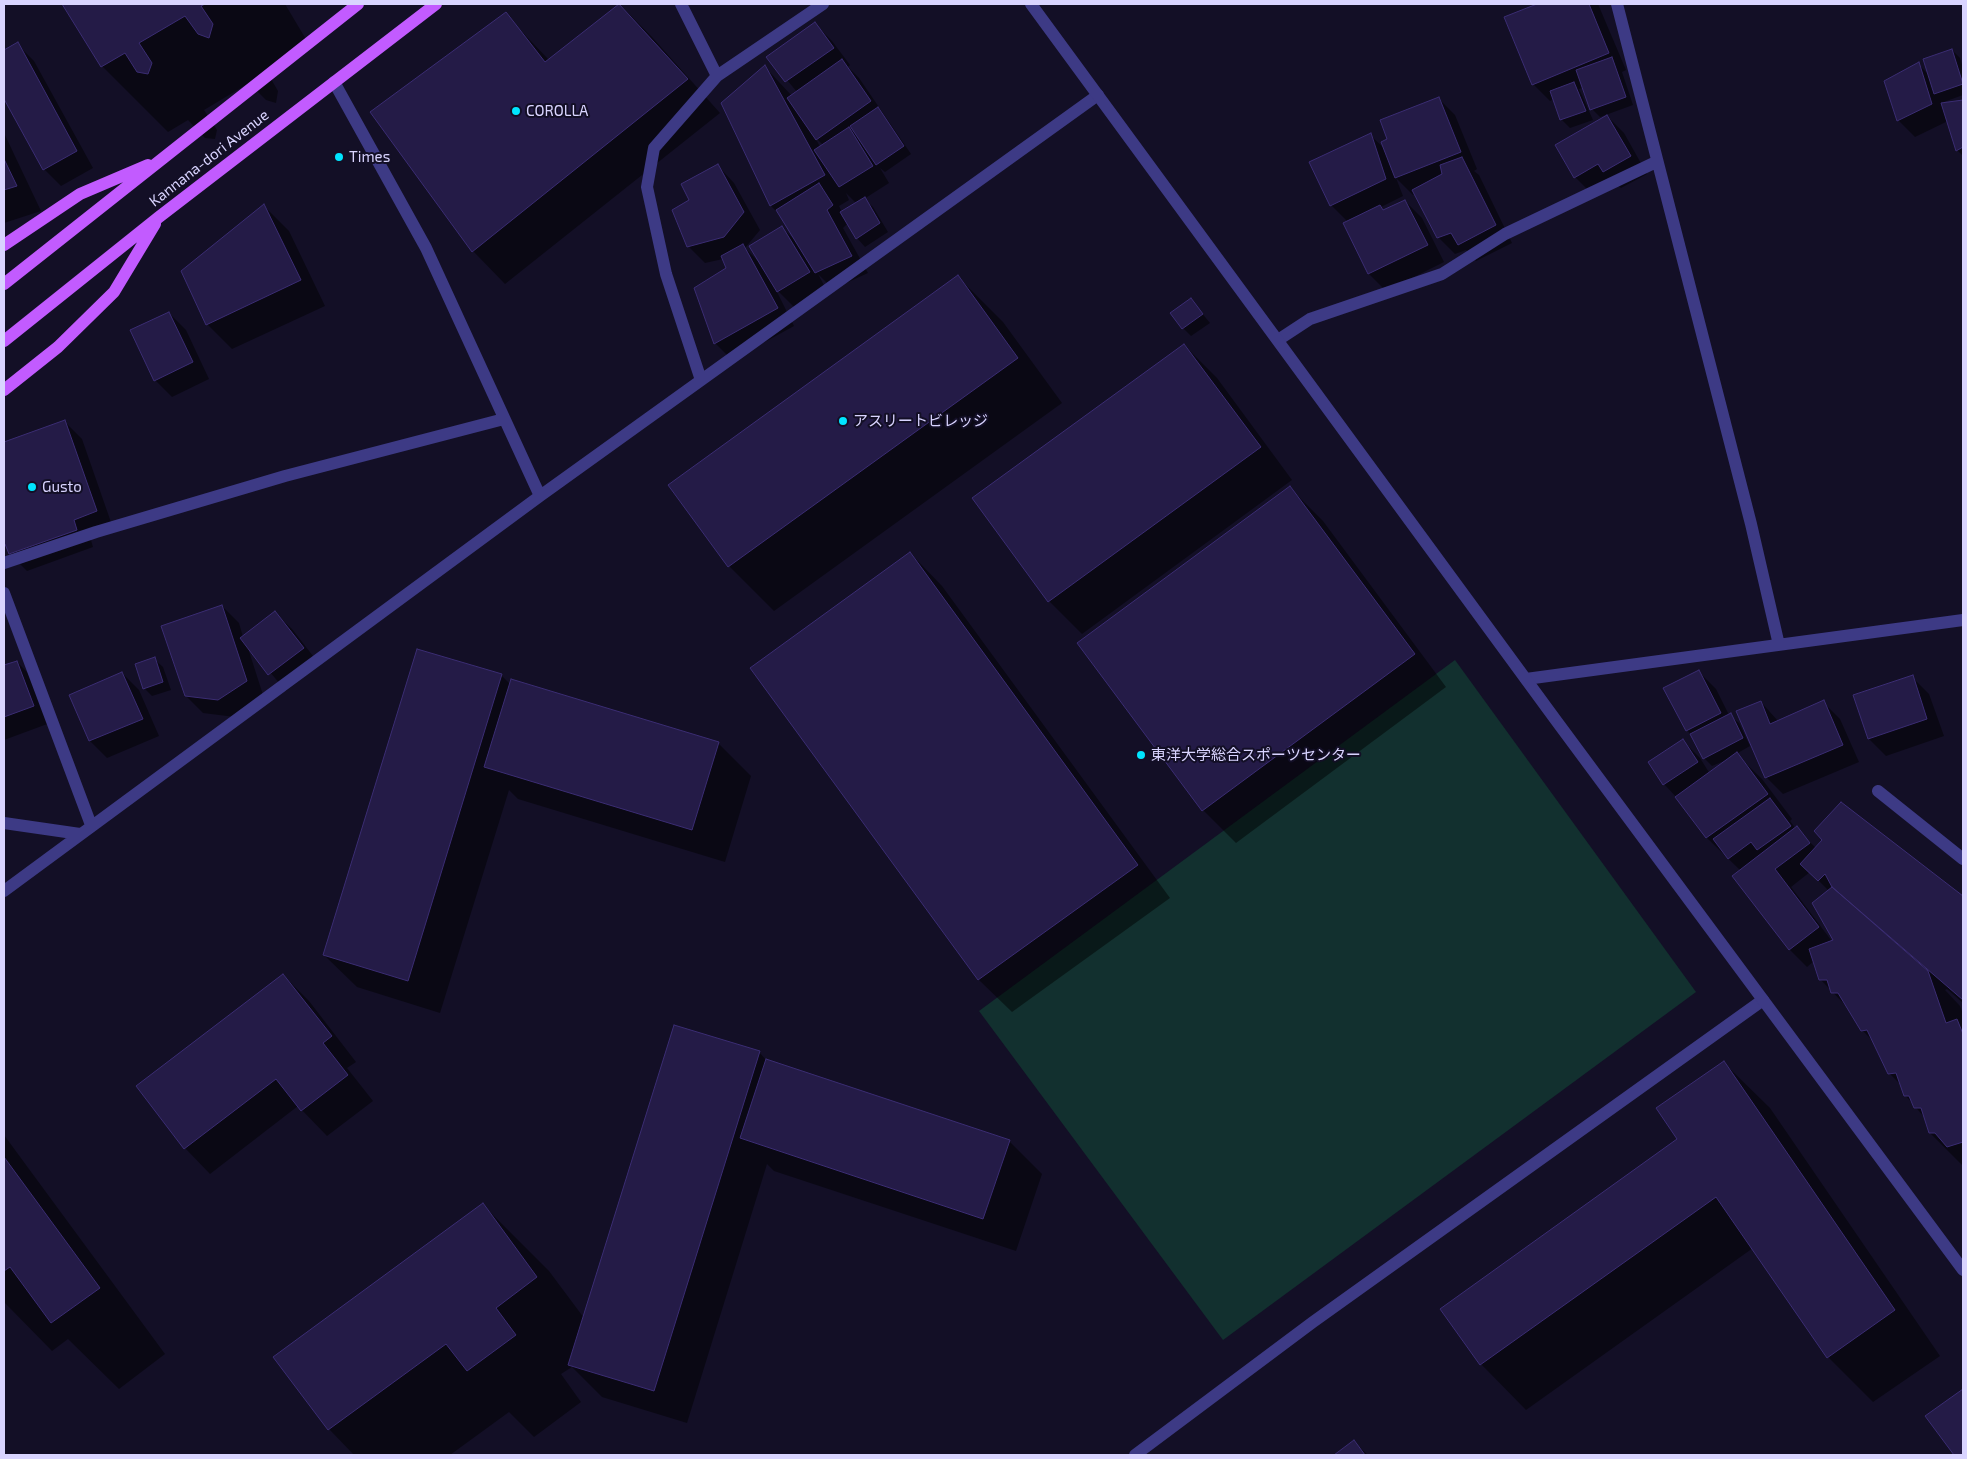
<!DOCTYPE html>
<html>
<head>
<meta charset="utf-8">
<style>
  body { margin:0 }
  #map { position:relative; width:1967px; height:1459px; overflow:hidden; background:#130f26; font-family:"Exo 2",sans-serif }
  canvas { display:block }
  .frame { position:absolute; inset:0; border:5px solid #d9d4ff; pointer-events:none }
</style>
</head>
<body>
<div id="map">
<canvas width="1967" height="1459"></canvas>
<div class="frame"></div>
</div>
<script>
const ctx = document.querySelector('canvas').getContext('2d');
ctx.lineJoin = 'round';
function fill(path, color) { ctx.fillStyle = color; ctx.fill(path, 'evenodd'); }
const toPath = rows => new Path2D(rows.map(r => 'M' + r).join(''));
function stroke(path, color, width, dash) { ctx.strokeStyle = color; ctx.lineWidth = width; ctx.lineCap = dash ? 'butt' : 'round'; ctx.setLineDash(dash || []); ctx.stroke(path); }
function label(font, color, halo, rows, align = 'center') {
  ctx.font = font + ' "Exo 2","Noto Sans JP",sans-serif'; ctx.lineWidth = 4; ctx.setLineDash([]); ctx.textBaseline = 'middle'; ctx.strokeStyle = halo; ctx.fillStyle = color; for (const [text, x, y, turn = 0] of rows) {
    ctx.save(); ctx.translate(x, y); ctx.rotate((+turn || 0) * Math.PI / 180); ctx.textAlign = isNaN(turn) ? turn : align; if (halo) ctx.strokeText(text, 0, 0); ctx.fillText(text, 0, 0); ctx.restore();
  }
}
fill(toPath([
  [1455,660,1696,992,1223,1340,979,1011]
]), '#12302f');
fill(toPath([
  [64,4,285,4,310,46,267,72,278,91,276,103,266,100,249,83,204,110,217,130,215,139,205,138,188,120,168,132,102,66],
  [1540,4,1598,4,1626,70,1622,72,1633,105,1600,117,1592,109,1584,87,1579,89,1593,120,1570,128,1561,119,1554,99,1550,101,1533,84,1506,18],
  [620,5,652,37,720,113,505,284,473,251,505,14,549,60],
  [815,24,832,41,850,65,848,67,859,78,911,154,885,172,880,168,889,183,864,199,873,207,888,232,865,247,857,238,848,223,843,228,868,273,833,289,818,274,826,289,795,308,775,288,794,326,732,360,715,343,728,268,723,259,705,263,688,246,690,201,718,166,734,183,760,230,745,248,759,262,782,228,796,241,781,216,771,206,722,104,765,67,792,96,797,92,768,57],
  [815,137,823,145,820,147],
  [846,193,857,204,842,212,839,206,849,200],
  [17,44,34,61,93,168,61,186,44,169,4,97,4,51],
  [1952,50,1960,58,1963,68,1963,95,1941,103,1963,101,1963,156,1957,150,1948,121,1915,137,1898,120,1918,64,1929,75],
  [1438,98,1455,115,1477,169,1474,171,1479,175,1512,243,1476,261,1466,250,1455,254,1438,237,1415,194,1413,195,1396,178,1403,196,1381,207,1385,211,1405,201,1422,218,1444,262,1386,291,1369,274,1345,224,1348,222,1331,205,1370,135,1385,149,1389,140],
  [1607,116,1624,133,1647,174,1621,188,1614,182,1592,194,1575,177,1557,146],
  [4,133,41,211,4,223],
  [264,206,289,231,325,306,232,349,207,324],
  [958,277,1003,322,1062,403,774,611,729,566],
  [1191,300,1210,323,1191,336,1183,328],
  [169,313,186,330,209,379,172,397,155,380],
  [1184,345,1217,378,1292,480,1082,634,1049,601,974,499],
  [65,422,82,439,113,528,90,537,93,547,27,571,10,554,4,537,4,443],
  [1290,488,1323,521,1446,687,1236,843,1203,810],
  [910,553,942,586,1170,898,1012,1012,979,980,752,668],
  [222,606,239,623,243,637,275,613,292,629,320,665,286,691,247,645,264,698,235,717,203,713,186,696],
  [154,659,163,667,171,690,152,696,144,688],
  [17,662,34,679,50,723,4,740,4,667],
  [1699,672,1716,689,1729,715,1739,723,1750,746,1736,754,1762,779,1792,819,1790,821,1796,829,1816,848,1824,840,1841,804,1963,898,1963,1003,1947,989,1945,990,1960,1006,1963,1014,1963,1166,1930,1133,1925,1118,1905,1095,1903,1087,1889,1073,1874,1042,1862,1030,1849,1009,1820,979,1814,961,1807,967,1790,950,1733,876,1741,871,1707,838,1678,799,1664,784,1683,741,1700,758,1710,774,1731,758,1712,766,1704,758,1693,737,1687,730],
  [1810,872,1829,891,1834,944,1791,887],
  [122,673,139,690,159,736,107,758,90,741,71,695],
  [501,675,510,684,718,743,751,776,725,862,518,799,509,790,440,1013,357,987,324,955],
  [1912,677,1929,694,1944,736,1886,756,1869,739],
  [1761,702,1778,721,1823,702,1840,719,1859,762,1783,794,1766,777],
  [283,975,309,1001,356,1062,347,1068,373,1101,327,1136,298,1106,210,1174,185,1148],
  [759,1052,767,1061,1009,1141,1042,1174,1016,1251,774,1171,767,1164,687,1423,602,1397,572,1367,561,1374,581,1402,534,1437,509,1412,450,1455,354,1455,329,1429,483,1205,549,1271,584,1318],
  [1724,1063,1770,1108,1940,1356,1873,1402,1828,1357,1753,1248,1526,1410,1481,1364,1441,1309,1679,1140],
  [4,1135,165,1354,119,1389,68,1339,52,1351,4,1302],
  [1963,1391,1963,1455,1955,1455,1927,1417],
  [1354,1442,1368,1455,1336,1455]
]), '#0007');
const building = toPath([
  [62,4,205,4,201,6,213,24,209,38,198,34,185,16,139,43,152,63,148,74,137,72,125,53,101,67,62,4],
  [619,4,688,79,472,252,370,112,506,12,545,62,619,4],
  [1537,4,1589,4,1609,53,1532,85,1504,17,1537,4],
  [815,22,834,48,785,82,766,57,815,22],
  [18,42,77,151,43,170,4,99,4,50,18,42],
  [1952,49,1963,84,1934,94,1923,59,1952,49],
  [1612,57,1626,97,1590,110,1576,70,1612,57],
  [842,59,871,101,816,140,787,98,842,59],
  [1919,62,1932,104,1897,121,1884,81,1919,62],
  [765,65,825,175,770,206,721,103,765,65],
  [1574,82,1586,111,1560,120,1550,91,1574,82],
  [1439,97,1461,152,1395,178,1381,142,1387,139,1380,120,1439,97],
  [1963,100,1963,147,1956,151,1941,103,1963,100],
  [878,107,904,146,876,165,850,126,878,107],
  [1607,115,1631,156,1603,172,1598,164,1574,178,1555,145,1607,115],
  [849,127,873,166,839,187,814,150,849,127],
  [1371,133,1386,179,1330,206,1309,162,1371,133],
  [1462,157,1496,225,1458,245,1451,233,1437,238,1412,190,1442,174,1440,165,1462,157],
  [4,159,17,186,4,190,4,159],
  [718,164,744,212,724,237,687,247,672,210,689,200,681,184,718,164],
  [819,183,833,205,827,210,852,256,815,273,776,210,819,183],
  [865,197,880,223,856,239,840,212,865,197],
  [1405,200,1428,245,1368,274,1343,223,1380,205,1383,210,1405,200],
  [264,204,301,280,206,325,181,271,264,204],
  [782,226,810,272,777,292,749,246,782,226],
  [743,244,778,308,714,344,694,288,726,268,721,256,743,244],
  [958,275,1018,358,728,567,668,485,958,275],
  [1191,298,1203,314,1182,329,1170,313,1191,298],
  [169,312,193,362,154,381,130,330,169,312],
  [1184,344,1261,447,1048,602,972,498,1184,344],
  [65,420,97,511,74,520,77,530,9,554,5,544,4,545,4,442,65,420],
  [1290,486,1415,654,1202,811,1077,643,1290,486],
  [910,552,1138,865,978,980,750,668,910,552],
  [222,605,247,681,218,700,185,696,161,626,222,605],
  [275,611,304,648,268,675,240,638,275,611],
  [417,649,502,674,408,981,323,955,417,649],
  [155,657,163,682,143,689,135,664,155,657],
  [17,661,34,706,4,717,4,665,17,661],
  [1699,670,1721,713,1686,731,1663,688,1699,670],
  [122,672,143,719,89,741,69,695,122,672],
  [1913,675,1927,719,1868,739,1853,695,1913,675],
  [511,679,719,742,692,830,484,767,511,679],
  [1824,700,1843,745,1765,778,1736,711,1761,701,1770,724,1824,700],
  [1731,713,1743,738,1703,759,1690,734,1731,713],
  [1683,739,1698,762,1663,785,1648,762,1683,739],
  [1737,752,1768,794,1706,838,1675,797,1737,752],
  [1770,798,1791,826,1757,850,1751,842,1728,859,1713,839,1770,798],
  [1841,802,1963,896,1963,1000,1832,887,1825,874,1818,881,1800,864,1822,840,1814,831,1841,802],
  [1797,826,1810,843,1775,869,1819,927,1789,950,1732,876,1797,826],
  [1832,887,1928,971,1946,1023,1957,1019,1963,1034,1963,1142,1947,1147,1935,1133,1929,1133,1921,1108,1914,1108,1909,1096,1904,1096,1896,1073,1888,1074,1867,1030,1861,1031,1838,993,1831,993,1827,980,1819,980,1809,949,1833,940,1812,903,1832,887],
  [283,974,332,1036,323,1043,348,1075,301,1111,276,1079,184,1149,136,1086,283,974],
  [674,1025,760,1051,654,1391,568,1365,674,1025],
  [766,1059,1010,1140,983,1219,740,1138,766,1059],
  [1724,1061,1895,1310,1827,1358,1716,1197,1480,1365,1440,1309,1677,1139,1656,1108,1724,1061],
  [4,1157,100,1288,51,1323,10,1267,4,1271,4,1157],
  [483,1203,537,1277,496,1308,516,1335,467,1371,446,1344,328,1430,273,1357,483,1203],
  [1963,1389,1963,1455,1954,1455,1925,1416,1963,1389],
  [1354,1440,1365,1455,1334,1455,1354,1440]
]);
fill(building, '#241b47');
stroke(building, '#3b2d73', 1);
stroke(toPath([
  [681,4,717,76],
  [1617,4,1751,524,1779,645],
  [334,82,426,248,540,496],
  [1278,340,1310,319,1442,274,1505,234,1656,162],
  [701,380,666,274,647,187,654,148,717,76,823,4],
  [4,563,96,532,285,476,504,419],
  [4,593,91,825],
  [1526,679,1963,620],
  [1878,791,1963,859],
  [4,823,80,834],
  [4,891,540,496,1098,95],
  [1135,1455,1313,1322,1763,1000]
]), '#3d3a85', 12);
stroke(toPath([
  [1031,4,1555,719,1963,1270]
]), '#3d3a85', 12);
stroke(toPath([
  [4,245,80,194,148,165],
  [4,284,358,4],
  [4,341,159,217,436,4],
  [4,390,58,347,114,292,155,224]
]), '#c25bff', 12);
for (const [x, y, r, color] of [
  [516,111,5,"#00e5ff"],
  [339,157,5,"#00e5ff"],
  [843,421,5,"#00e5ff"],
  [32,487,5,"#00e5ff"],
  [1141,755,5,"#00e5ff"]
]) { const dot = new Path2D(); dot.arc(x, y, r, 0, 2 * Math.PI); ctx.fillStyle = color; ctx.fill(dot); stroke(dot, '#130f26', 2); }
label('15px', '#d9d4ff', '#130f26', [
  ["COROLLA",526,111],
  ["Times",349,157],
  ["アスリートビレッジ",853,421],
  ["Gusto",42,487],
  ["東洋大学総合スポーツセンター",1151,755]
], 'left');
label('15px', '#d9d4ff', '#130f26', [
  ["Kannana-dori Avenue",209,158,-38]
]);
</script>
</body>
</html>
